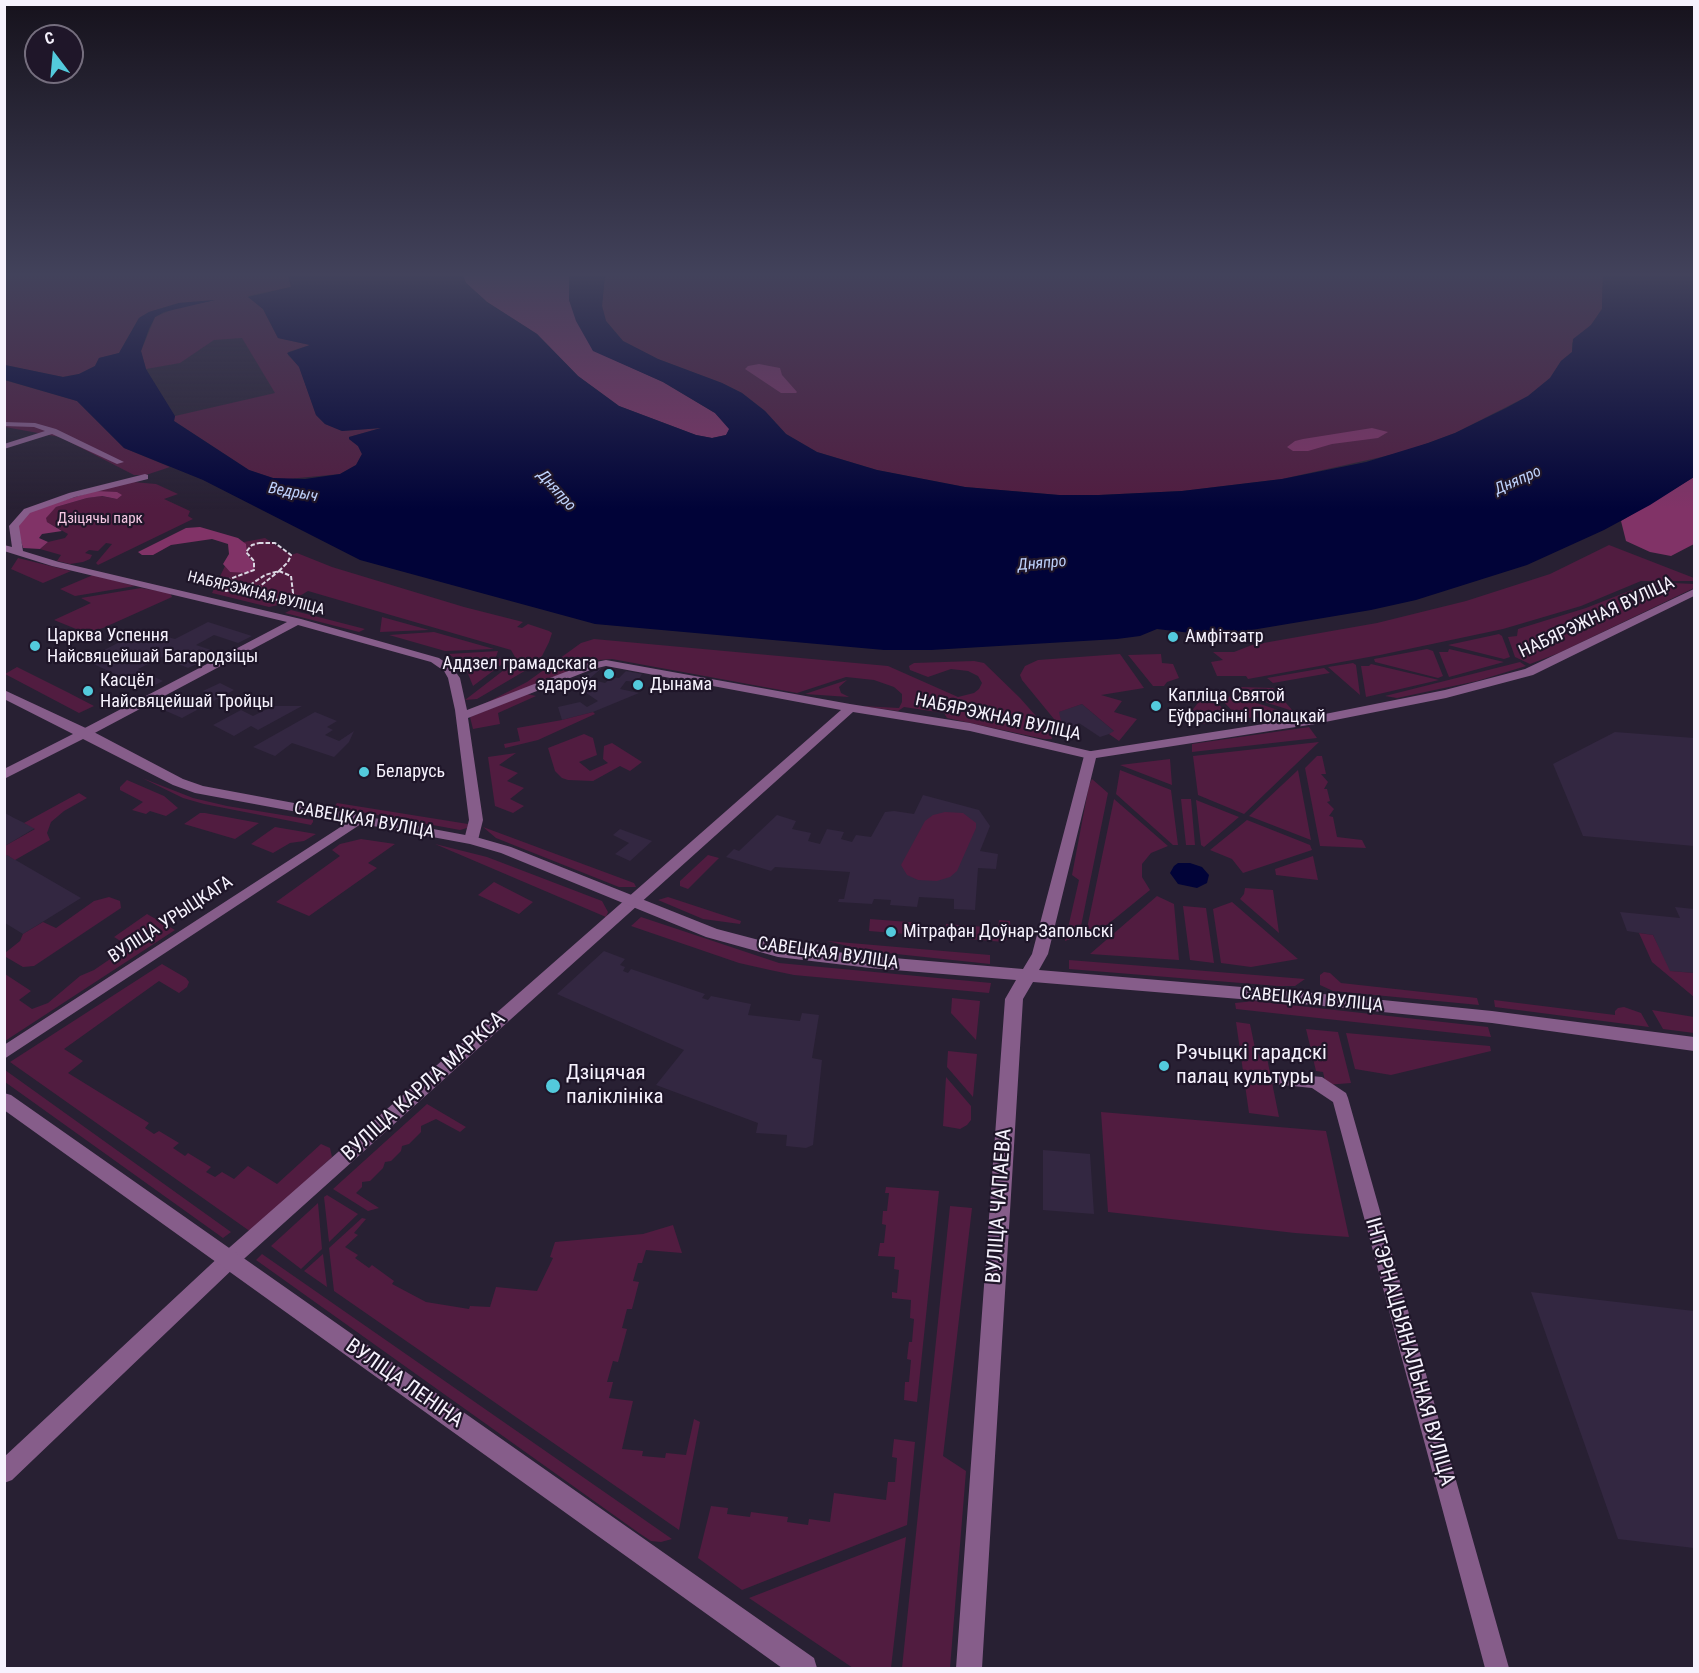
<!DOCTYPE html>
<html>
<head>
<meta charset="utf-8">
<style>
  body { margin:0 }
  #map { position:relative; width:1699px; height:1673px; overflow:hidden; background:#282033; font-family:"Roboto Condensed",sans-serif }
  canvas { display:block }
  .frame { position:absolute; inset:0; border:6px solid #f6f2fd; pointer-events:none }
  .north { position:absolute; left:24px; top:24px; width:60px; height:60px; box-sizing:border-box; background:#1f1629; border:2px solid #756e7e; border-radius:50%; rotate:344deg; font-size:16px; font-weight:700; line-height:24px; text-align:center; color:#f6f2fd }
  .north::after { content:''; display:block; margin:auto; width:21px; height:27px; background:#53cadc; clip-path:polygon(50% 0,100% 100%,50% 72%,0 100%) }
</style>
</head>
<body>
<div id="map">
<canvas width="1699" height="1673"></canvas>
<div class="frame"></div>
<div class="north">С</div>
</div>
<script>
const ctx = document.querySelector('canvas').getContext('2d');
ctx.lineJoin = 'round';
function fill(path, color) { ctx.fillStyle = color; ctx.fill(path, 'evenodd'); }
const toPath = rows => new Path2D(rows.map(r => 'M' + r).join(''));
function stroke(path, color, width, dash) { ctx.strokeStyle = color; ctx.lineWidth = width; ctx.lineCap = dash ? 'butt' : 'round'; ctx.setLineDash(dash || []); ctx.stroke(path); }
function label(font, color, halo, rows, align = 'center') {
  ctx.font = font + ' "Roboto Condensed",sans-serif'; ctx.lineWidth = 4.5; ctx.setLineDash([]); ctx.textBaseline = 'middle'; ctx.strokeStyle = halo; ctx.fillStyle = color; for (const [text, x, y, turn = 0] of rows) {
    ctx.save(); ctx.translate(x, y); ctx.rotate((+turn || 0) * Math.PI / 180); ctx.textAlign = isNaN(turn) ? turn : align; if (halo) ctx.strokeText(text, 0, 0); ctx.fillText(text, 0, 0); ctx.restore();
  }
}
fill(toPath([
  [208,622,252,636,238,643,214,635,196,645,220,653,188,668,162,657,138,669,163,681,147,689,85,660,135,634,132,632,138,629,175,639],
  [603,667,589,679,605,683,612,677,619,678,626,671,642,674,637,682,626,681,620,689,639,693,593,712,562,720,558,707,580,702,587,707,598,701,573,684,561,690,558,687],
  [220,683,234,690,182,718,157,707,169,701,182,708,207,694,203,691],
  [1082,704,1115,732,1100,737,1079,723,1063,730,1058,712],
  [273,706,302,706,258,730,251,726,234,736,213,725,241,710,253,716],
  [315,712,337,721,327,727,333,730,325,735,339,741,354,731,349,742,334,757,292,743,275,756,253,747],
  [1615,732,1694,738,1694,846,1583,836,1553,764],
  [923,795,979,810,990,826,980,851,998,854,996,869,978,868,975,910,954,909,954,899,919,897,917,907,890,905,891,900,874,899,872,904,838,902,839,899,844,899,850,872,775,867,771,871,726,857,734,849,739,851,777,815,796,821,792,829,811,833,808,841,820,844,827,829,844,832,841,839,852,842,856,835,871,837,885,812,894,811,914,814],
  [5,813,14,818,35,828,5,846],
  [620,829,652,841,630,861,615,854,629,843,613,835],
  [7,855,81,898,23,934,5,923,4,857],
  [1675,907,1694,909,1694,973,1669,971,1653,935,1627,931,1620,912,1680,918],
  [604,951,625,959,620,965,625,967,623,971,628,973,631,969,705,994,702,998,708,1000,711,996,751,1004,748,1015,800,1021,802,1013,819,1015,812,1058,822,1060,813,1145,806,1148,786,1146,787,1135,756,1133,758,1123,656,1085,684,1050,557,994],
  [1043,1150,1090,1154,1094,1214,1043,1210],
  [1531,1292,1694,1311,1694,1548,1618,1539]
]), '#332741');
fill(toPath([
  [5,274,288,274,291,287,248,296,263,309,278,338,310,345,288,352,288,355,299,366,316,415,325,424,342,431,381,428,349,437,349,439,358,446,362,454,356,465,340,474,288,479,273,478,249,470,174,421,175,416,275,393,242,338,214,340,180,363,146,369,141,351,155,317,176,308,215,300,179,303,149,312,139,318,119,353,99,358,95,366,79,374,63,377,5,365],
  [605,274,1603,274,1602,309,1591,325,1572,343,1572,352,1561,361,1550,378,1528,396,1455,433,1404,452,1282,479,1182,491,1099,495,1059,495,965,487,877,470,817,452,786,434,765,411,742,393,722,383,658,359,623,341,606,321,602,306],
  [4,380,77,401,124,448,170,467,146,475,134,475,60,437,5,427],
  [133,482,156,484,178,494,164,499,190,511,188,516,193,519,98,565,96,563,112,544,106,543,98,551,89,550,85,553,92,555,90,559,83,562,70,564,57,561,61,555,40,549,48,542,65,538,68,534,47,522,45,518,56,507,87,498,101,496,117,499,95,491],
  [265,538,291,555,297,553,332,567,464,607,523,622,517,627,522,628,528,624,549,631,552,633,549,642,542,656,528,669,477,699,465,700,513,663,515,657,511,650,308,591,288,603,269,607,212,593,225,566,230,572,255,564,247,555,244,542],
  [1609,545,1694,578,1694,581,1641,581,1581,606,1503,629,1380,655,1248,679,1246,676,1217,676,1211,662,1223,660,1213,652,1234,652,1252,645,1377,623,1466,601,1550,574],
  [18,558,71,571,43,583,11,569],
  [93,575,135,586,75,596,60,589],
  [1652,582,1694,584,1694,588,1559,653,1530,664,1515,657,1508,637,1517,636,1518,629,1586,608],
  [141,588,170,593,172,597,103,628,86,633,54,620,91,603,81,598],
  [291,610,365,629,359,632,285,613],
  [382,617,429,630,380,632],
  [434,632,494,649,445,651,389,635],
  [1499,634,1502,636,1510,657,1504,659,1448,645],
  [594,639,888,666,958,697,974,693,979,689,982,683,978,676,968,671,951,669,928,677,910,670,909,666,914,663,974,661,984,663,1020,698,1051,733,1052,739,1044,739,947,718,944,713,904,707,898,711,861,706,899,708,902,702,902,694,894,687,874,680,846,677,797,693,612,659,599,660,480,706,527,682,581,643],
  [1427,649,1433,651,1443,676,1438,678,1375,662,1374,659],
  [1449,649,1504,662,1449,677,1439,652,1448,652],
  [498,651,496,657,505,662,473,686,464,664,448,654],
  [1120,654,1144,688,1101,695,1122,701,1114,712,1137,719,1119,741,1109,734,1114,731,1082,704,1059,712,1063,730,1022,680,1020,675,1025,666,1038,660],
  [1161,654,1162,663,1173,664,1179,678,1167,682,1164,686,1153,686,1128,655],
  [1520,662,1526,666,1477,681,1397,698,1385,696],
  [1353,663,1356,665,1360,695,1328,667],
  [1371,664,1439,680,1366,697,1361,666,1369,666],
  [17,667,69,693,94,706,79,713,5,674],
  [1324,668,1330,673,1273,683,1267,678],
  [847,680,839,687,841,693,849,697,805,694],
  [1239,687,1273,688,1293,711,1236,693],
  [527,694,536,696,498,713,500,724,473,729,470,717],
  [1233,695,1287,713,1240,719,1222,700],
  [1200,700,1215,700,1233,720,1200,724,1185,720],
  [593,712,595,714,538,740,505,748,504,744,520,741,517,728,562,720],
  [1309,727,1317,738,1192,752,1192,744],
  [584,734,593,738,597,755,579,762,590,771,608,763,603,759,604,746,612,743,642,762,630,771,620,766,593,781,568,780,562,778,555,771,548,748],
  [1319,742,1244,814,1198,795,1193,756],
  [516,753,499,765,518,773,507,781,524,788,510,799,524,806,513,813,495,806,488,757],
  [1317,756,1322,756,1326,774,1321,774,1328,782,1324,789,1327,789,1330,801,1327,802,1334,809,1329,816,1333,817,1337,837,1362,840,1366,848,1320,846,1305,768],
  [1170,759,1172,785,1120,765],
  [1120,770,1171,790,1178,845,1173,845,1116,794],
  [1298,770,1311,840,1249,816],
  [142,778,193,798,227,806,313,820,313,822,311,825,204,804,183,798],
  [1092,779,1108,793,1079,936,1065,941,1079,880,1072,875,1089,785],
  [127,780,164,796,178,808,166,816,150,811,146,814,132,810,143,802,120,790,120,787],
  [79,793,87,798,64,811,51,822,47,833,50,840,15,860,7,855,5,857,5,846,35,829,24,823],
  [1114,799,1168,846,1151,853,1142,864,1142,877,1150,890,1091,938,1085,938],
  [1181,799,1191,799,1195,845,1186,845],
  [1196,800,1239,817,1204,847,1201,845],
  [337,803,468,824,467,828,460,830,334,807],
  [945,812,963,813,976,823,976,828,957,871,950,877,937,881,918,880,907,875,901,865,925,821,933,815],
  [200,813,205,813,259,823,235,839,184,824],
  [1247,820,1310,845,1312,850,1243,873,1232,859,1210,850],
  [275,827,316,834,304,841,290,843,273,853,251,844],
  [483,827,634,883,636,887,619,887,496,838],
  [361,839,395,844,368,863,377,868,309,916,276,902,340,856,332,850,340,844],
  [435,844,487,857,602,901,608,912,606,917],
  [708,855,719,858,688,889,680,886,680,881],
  [1313,856,1318,880,1276,875,1275,869],
  [494,882,533,902,519,914,478,895],
  [1245,888,1273,890,1279,933,1240,899,1244,894],
  [1157,896,1174,904,1179,960,1090,954],
  [109,897,120,901,121,908,34,966,23,967,6,957,5,953,20,941,23,934,43,922,56,928,94,901],
  [668,897,741,921,740,924,703,919,658,900],
  [1232,902,1298,959,1251,967,1221,963,1213,909],
  [1183,906,1206,908,1214,963,1190,960],
  [147,914,175,930,5,1041,5,974,31,991,19,1000,32,1009,48,1003,80,976,94,970,119,953,127,945,114,937],
  [641,917,779,963,991,983,989,993,794,975,770,970,739,963,631,926],
  [870,919,921,923,919,935,869,931],
  [999,920,1010,921,1011,936,1004,942,945,937,946,924,998,928],
  [1639,933,1653,935,1670,971,1694,973,1694,997,1652,962],
  [827,941,990,955,990,964,868,951],
  [1069,960,1305,979,1295,986,1278,986,1069,969],
  [162,964,186,978,189,982,187,987,179,993,159,981,64,1049,83,1061,68,1073,149,1123,145,1128,154,1134,159,1131,179,1143,173,1148,185,1156,188,1153,211,1167,206,1172,215,1177,222,1172,234,1179,248,1166,277,1184,321,1144,330,1148,332,1157,251,1232,10,1062],
  [1324,972,1330,973,1341,983,1477,998,1479,1005,1333,991,1320,985,1320,975],
  [952,998,980,1001,976,1040,951,1013],
  [1494,1000,1615,1015,1615,1011,1618,1008,1624,1007,1641,1013,1649,1027,1495,1007],
  [1254,1001,1488,1027,1491,1037,1236,1009,1235,1003],
  [1652,1010,1694,1017,1694,1033,1663,1029],
  [1236,1022,1250,1024,1256,1053,1267,1058,1279,1117,1249,1113],
  [1306,1029,1338,1032,1351,1083,1326,1085,1323,1072,1316,1071],
  [1346,1033,1490,1046,1491,1051,1391,1075,1355,1069],
  [948,1051,977,1054,973,1097,947,1067],
  [5,1070,231,1232,223,1238,5,1082],
  [946,1077,971,1106,971,1120,967,1125,960,1129,943,1126],
  [427,1104,466,1127,460,1132,436,1119,421,1126,421,1132,409,1144,402,1146,401,1151,391,1161,385,1162,383,1168,370,1181,362,1182,362,1187,356,1193,379,1208,368,1211,333,1189],
  [1101,1112,1326,1131,1349,1237,1295,1233,1108,1212],
  [886,1187,939,1191,917,1402,904,1400,905,1382,909,1382,911,1360,907,1359,909,1342,912,1342,914,1319,910,1318,911,1300,892,1298,892,1292,897,1293,899,1270,894,1269,895,1257,878,1256,880,1243,884,1243,886,1225,882,1224,883,1211,887,1211,889,1193,885,1193],
  [327,1195,358,1214,329,1242,324,1197],
  [318,1203,322,1249,301,1269,271,1246],
  [950,1206,972,1208,943,1456,966,1471,950,1668,902,1668],
  [362,1218,366,1219,354,1233,358,1235,345,1247,358,1255,355,1258,369,1268,372,1265,394,1281,392,1284,426,1302,469,1309,470,1306,490,1307,496,1287,537,1291,553,1258,550,1257,555,1242,643,1234,673,1225,682,1253,646,1250,642,1263,638,1263,633,1281,639,1282,632,1309,627,1309,622,1328,627,1329,618,1362,613,1361,607,1382,613,1382,609,1398,633,1401,622,1449,643,1451,642,1456,665,1458,666,1453,686,1455,694,1419,700,1422,679,1530,334,1291,329,1248],
  [262,1254,672,1539,661,1542,651,1541,639,1533,256,1260],
  [323,1254,327,1287,304,1271],
  [894,1439,915,1442,907,1525,742,1590,698,1558,711,1506,728,1508,727,1514,750,1517,751,1512,788,1517,787,1522,808,1525,809,1519,830,1522,834,1493,886,1500,888,1482,895,1482,897,1458,892,1457],
  [906,1537,891,1668,853,1668,749,1598]
]), '#511c40');
fill(toPath([
  [462,274,569,274,569,300,593,350,663,382,715,413,730,429,726,435,712,438,696,435,619,406,578,376,537,334,487,302,466,283],
  [759,364,780,368,782,375,797,392,796,393,781,393,745,369,748,366],
  [1372,428,1388,432,1378,438,1332,444,1308,451,1293,451,1287,447,1295,441,1303,439],
  [1694,477,1694,544,1671,556,1650,552,1626,541,1621,521],
  [95,491,117,492,122,495,117,499,102,496,87,498,56,507,46,518,47,522,62,531,42,534,39,538,48,542,40,549,23,548,17,527,29,511],
  [200,527,238,538,246,544,247,555,255,564,254,570,249,573,230,572,223,564,229,554,228,544,212,539,171,545,153,555,142,555,138,552,186,528]
]), '#813367');
fill(toPath([
  [288,274,462,274,466,283,487,302,537,334,578,376,619,406,696,435,712,438,726,435,729,429,715,413,663,382,593,351,576,321,569,300,569,274,605,274,602,306,606,321,623,341,658,359,722,383,742,393,765,411,786,434,817,452,877,470,965,487,1059,495,1099,495,1182,491,1282,479,1366,462,1428,443,1455,433,1506,408,1528,396,1550,378,1561,361,1572,352,1573,339,1591,325,1602,309,1603,274,1694,274,1694,477,1650,505,1604,530,1527,565,1416,600,1371,610,1216,636,1157,629,1140,636,1117,639,931,650,884,650,595,624,360,560,203,480,124,448,77,401,5,380,5,365,63,377,79,374,95,366,99,358,119,353,139,318,149,312,179,303,215,300,164,312,155,317,149,329,141,351,146,369,175,416,174,421,249,470,273,478,305,479,340,474,356,465,362,454,358,446,349,439,349,437,381,428,342,431,325,424,316,415,299,367,287,353,310,345,278,338,263,309,248,297,291,287],
  [1178,863,1190,863,1202,867,1209,875,1207,883,1197,888,1178,884,1170,873,1174,866]
]), '#010338');
fill(toPath([
  [4,422,35,423,56,429,124,462,117,464,52,434,4,449,4,444,45,431,34,427,4,426,4,422],
  [145,474,148,475,148,479,75,497,30,513,19,526,23,551,59,562,301,619,439,658,452,667,460,678,467,710,586,664,606,660,850,704,970,723,1094,752,1096,755,1090,759,970,731,853,712,236,1266,12,1480,4,1483,4,1457,222,1254,841,710,606,666,593,669,468,718,483,820,478,840,471,844,464,840,469,820,455,710,448,678,444,671,431,662,298,625,89,736,81,736,79,733,81,730,287,622,52,566,4,551,4,545,12,547,9,526,24,509,69,493,145,474],
  [359,815,366,819,364,822,4,1059,4,1045,359,815],
  [1279,1073,1322,1077,1346,1093,1348,1098,1509,1668,1485,1668,1333,1102,1312,1088,1273,1084,1271,1079,1273,1074,1279,1073]
]), '#865d8a');
fill(toPath([
  [1694,589,1694,596,1533,675,1446,698,1315,724,1096,758,1048,954,1039,970,1313,993,1492,1011,1694,1037,1694,1051,1492,1023,1313,1005,1033,982,1023,999,982,1668,956,1668,1005,999,1016,980,870,968,778,957,706,937,501,853,470,844,195,793,173,785,83,739,4,779,4,769,73,734,4,699,4,690,90,730,183,779,203,786,476,837,511,847,717,929,778,945,870,956,1023,969,1032,954,1085,752,1315,716,1445,690,1525,669,1694,589],
  [4,1093,11,1095,814,1658,817,1668,782,1668,4,1110,4,1093]
]), '#865d8a');
stroke(toPath([
  [259,543,275,543,291,555,288,562,279,571,265,575,247,587,226,591,220,587,227,580,254,570,254,561,246,552,252,545,259,543],
  [279,571,291,576,293,593,279,600,264,598,258,592,259,587,279,571]
]), '#dbd7e3', 2, [4.5, 2]);
const sky = ctx.createLinearGradient(0, 0, 0, 509);
sky.addColorStop(0, '#16121c');
sky.addColorStop(0.54, '#42425b');
sky.addColorStop(1, '#42425b00');
ctx.fillStyle = sky;
ctx.fillRect(0, 0, 1699, 509);
for (const [x, y, r, color] of [
  [1173,637,6,"#53cadc"],
  [35,646,6,"#53cadc"],
  [609,674,6,"#53cadc"],
  [638,685,6,"#53cadc"],
  [88,691,6,"#53cadc"],
  [1156,706,6,"#53cadc"],
  [364,772,6,"#53cadc"],
  [891,932,6,"#53cadc"],
  [1164,1066,6,"#53cadc"],
  [553,1086,8,"#53cadc"]
]) { const dot = new Path2D(); dot.arc(x, y, r, 0, 2 * Math.PI); ctx.fillStyle = color; ctx.fill(dot); stroke(dot, '#1f1629', 2); }
label('15px', '#f5c8e3', '#1f1629', [
  ["Дзіцячы парк",100,519]
]);
label('15px', '#f6f2fd', '#1f1629', [
  ["НАБЯРЭЖНАЯ ВУЛІЦА",256,594,14]
]);
label('italic 16px', '#bed1fb', '#1f1629', [
  ["Дняпро",1518,481,-24],
  ["Дняпро",556,491,48],
  ["Ведрыч",293,493,10],
  ["Дняпро",1042,564,-5]
]);
label('18px', '#f6f2fd', '#1f1629', [
  ["НАБЯРЭЖНАЯ ВУЛІЦА",1597,618,-25],
  ["НАБЯРЭЖНАЯ ВУЛІЦА",998,718,12],
  ["САВЕЦКАЯ ВУЛІЦА",364,821,10],
  ["ВУЛІЦА УРЫЦКАГА",171,920,-33],
  ["САВЕЦКАЯ ВУЛІЦА",828,954,8],
  ["САВЕЦКАЯ ВУЛІЦА",1312,1000,5]
]);
label('18px', '#f6f2fd', '#1f1629', [
  ["Царква Успення",47,636],
  ["Найсвяцейшай Багародзіцы",47,657],
  ["Амфітэатр",1185,637],
  ["Аддзел грамадскага",597,664,"right"],
  ["здароўя",597,685,"right"],
  ["Касцёл",100,681],
  ["Найсвяцейшай Тройцы",100,702],
  ["Дынама",650,685],
  ["Капліца Святой",1168,696],
  ["Еўфрасінні Полацкай",1168,717],
  ["Беларусь",376,772],
  ["Мітрафан Доўнар-Запольскі",903,932]
], 'left');
label('21px', '#f6f2fd', '#1f1629', [
  ["Рэчыцкі гарадскі",1176,1054],
  ["палац культуры",1176,1078],
  ["Дзіцячая",566,1074],
  ["паліклініка",566,1098]
], 'left');
label('21px', '#f6f2fd', '#1f1629', [
  ["ВУЛІЦА КАРЛА МАРКСА",424,1087,-42],
  ["ВУЛІЦА ЧАПАЕВА",1000,1206,-86],
  ["ІНТЭРНАЦЫЯНАЛЬНАЯ ВУЛІЦА",1409,1352,74],
  ["ВУЛІЦА ЛЕНІНА",404,1384,35]
]);
</script>
</body>
</html>
